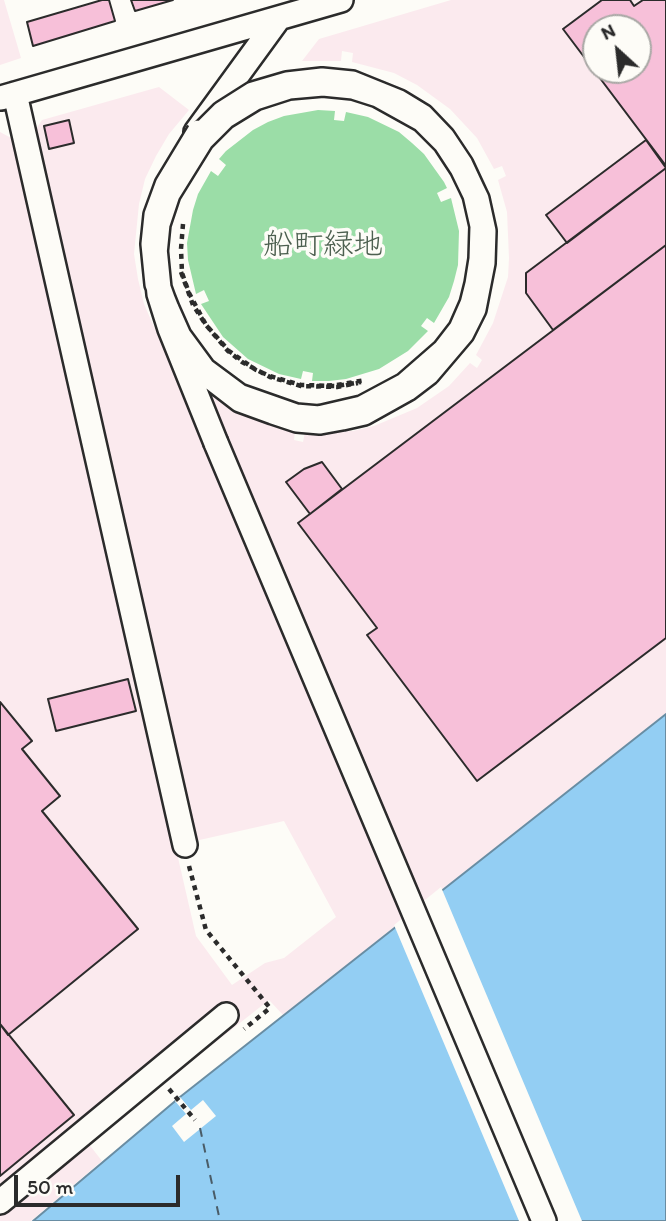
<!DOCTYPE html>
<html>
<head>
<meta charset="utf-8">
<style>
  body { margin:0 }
  #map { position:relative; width:666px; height:1221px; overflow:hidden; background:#fdfcf7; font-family:Itim,sans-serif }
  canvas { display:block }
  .north { position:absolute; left:582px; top:14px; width:70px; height:70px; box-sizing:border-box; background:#fdfcf7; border:2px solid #a9a8a5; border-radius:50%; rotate:333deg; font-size:19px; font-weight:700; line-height:28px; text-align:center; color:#2b2b2b }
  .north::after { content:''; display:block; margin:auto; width:24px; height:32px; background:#2b2b2b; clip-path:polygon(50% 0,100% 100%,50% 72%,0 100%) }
  .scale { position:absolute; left:14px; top:1175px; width:166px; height:32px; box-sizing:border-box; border:4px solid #2b2b2b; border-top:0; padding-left:9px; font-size:21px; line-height:24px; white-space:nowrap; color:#2b2b2b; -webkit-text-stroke:5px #fdfcf7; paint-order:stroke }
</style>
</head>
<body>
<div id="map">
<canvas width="666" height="1221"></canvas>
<div class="north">N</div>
<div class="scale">50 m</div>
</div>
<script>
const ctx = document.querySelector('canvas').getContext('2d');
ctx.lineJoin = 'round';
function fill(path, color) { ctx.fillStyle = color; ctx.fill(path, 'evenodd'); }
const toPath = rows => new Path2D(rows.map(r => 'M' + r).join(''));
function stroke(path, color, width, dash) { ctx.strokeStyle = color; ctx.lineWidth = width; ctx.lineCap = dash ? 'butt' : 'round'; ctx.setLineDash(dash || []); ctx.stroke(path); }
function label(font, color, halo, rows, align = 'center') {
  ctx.font = font + ' Itim,"Klee One",sans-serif'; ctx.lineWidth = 7; ctx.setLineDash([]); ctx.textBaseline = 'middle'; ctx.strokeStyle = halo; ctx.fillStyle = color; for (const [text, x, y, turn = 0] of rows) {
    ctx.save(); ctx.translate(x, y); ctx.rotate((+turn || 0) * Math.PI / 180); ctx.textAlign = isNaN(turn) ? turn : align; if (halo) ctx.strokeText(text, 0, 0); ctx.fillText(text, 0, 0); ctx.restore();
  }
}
fill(toPath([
  [0,0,4,0,21,58,0,65],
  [451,0,666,0,666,713,283,1015,269,1000,88,1143,102,1161,31,1221,0,1221,0,132,13,139,196,936,232,985,265,963,284,958,336,917,284,821,195,841,36,129,42,120,159,87,189,110,169,134,156,156,145,179,139,204,134,254,138,279,144,304,154,327,167,349,202,386,246,415,295,431,294,440,303,442,305,432,353,431,374,426,417,408,449,386,470,363,477,368,482,360,476,355,493,323,508,277,509,258,507,212,498,180,506,176,502,166,494,169,477,138,450,109,417,85,394,73,352,62,353,53,342,51,341,61,302,61,319,39],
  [596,28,638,28,638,70,596,70]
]), '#fbeaee');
fill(toPath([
  [318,110,335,111,334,120,344,121,346,112,368,117,399,132,412,143,424,154,444,182,447,188,437,193,441,202,451,198,459,231,458,265,454,281,449,297,434,323,427,318,421,326,428,331,408,351,379,369,346,379,329,381,312,381,313,373,303,371,301,379,279,374,248,359,223,337,201,304,209,301,204,290,196,294,188,260,187,243,193,210,198,194,211,171,218,176,226,165,219,159,226,151,253,130,268,122,284,116]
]), '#9bdda7');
const water = toPath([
  [666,714,666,1221,33,1221,180,1097,666,714]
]);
fill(water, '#93cef3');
stroke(water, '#698da3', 2);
fill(toPath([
  [441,887,582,1221,519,1221,394,925],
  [180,1097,191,1110,203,1100,216,1116,184,1142,172,1126,186,1114,175,1101]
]), '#fdfcf7');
stroke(toPath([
  [200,1128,220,1221]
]), '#4a5c67', 2, [9, 7]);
const building = toPath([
  [102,0,109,0,115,21,33,46,27,22,102,0],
  [131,0,173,0,135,11,131,0],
  [602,0,630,0,634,6,643,0,666,0,666,166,563,29,602,0],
  [596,28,638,28,638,70,596,70,596,28],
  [69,120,74,143,49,149,44,126,69,120],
  [646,140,666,168,567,243,546,215,646,140],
  [666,168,666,245,553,330,526,293,526,273,666,168],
  [666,245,666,638,477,781,367,635,377,628,298,523,666,245],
  [322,462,342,489,310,514,286,482,304,469,322,462],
  [128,679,136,711,56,731,48,699,128,679],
  [0,702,32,741,22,749,60,796,42,811,138,929,8,1035,0,1024,0,702],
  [0,1024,74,1115,0,1176,0,1024]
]);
fill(building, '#f7c0d9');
stroke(building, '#2b2b2b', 2);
const minor = toPath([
  [15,94,185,845],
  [1,98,341,0],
  [196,132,279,18],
  [216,443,544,1221],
  [0,1202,226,1015]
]);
stroke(minor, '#2b2b2b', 28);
stroke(toPath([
  [183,224,181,249,182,273,189,293,206,325,229,351,256,370,270,376,301,385,337,386,361,382],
  [181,272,193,305,206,325,228,351,242,362,270,377,301,386,337,387,358,383],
  [317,386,337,385,365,380],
  [189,866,206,930,270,1008,244,1029],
  [169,1089,195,1120]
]), '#2b2b2b', 4.5, [5, 5]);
stroke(minor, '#fdfcf7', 23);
const minorBridge = toPath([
  [199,132,167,185,156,215,153,244,157,284,167,309,179,336,204,370,239,396,296,416,319,418,362,408,405,385,444,351,461,329,472,304,477,284,481,259,482,226,475,195,461,165,443,138,422,116,399,102,352,83,322,80,287,84,253,94,223,113,200,136,168,189,158,219,155,248,159,288,168,313,180,340,205,373,240,400,273,412,297,420,320,422,342,418,364,413,407,389,428,373,462,333,474,309,483,263,484,231,477,199,462,168,445,142,423,120,378,95,353,87,323,84,289,87,255,98,224,117,202,139,168,194,158,224,155,254,159,294,170,329,216,443]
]);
stroke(minorBridge, '#2b2b2b', 28, []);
stroke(minorBridge, '#fdfcf7', 23);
label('30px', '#4d6050', '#fdfcf7', [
  ["船町緑地",323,246]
]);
</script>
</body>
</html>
